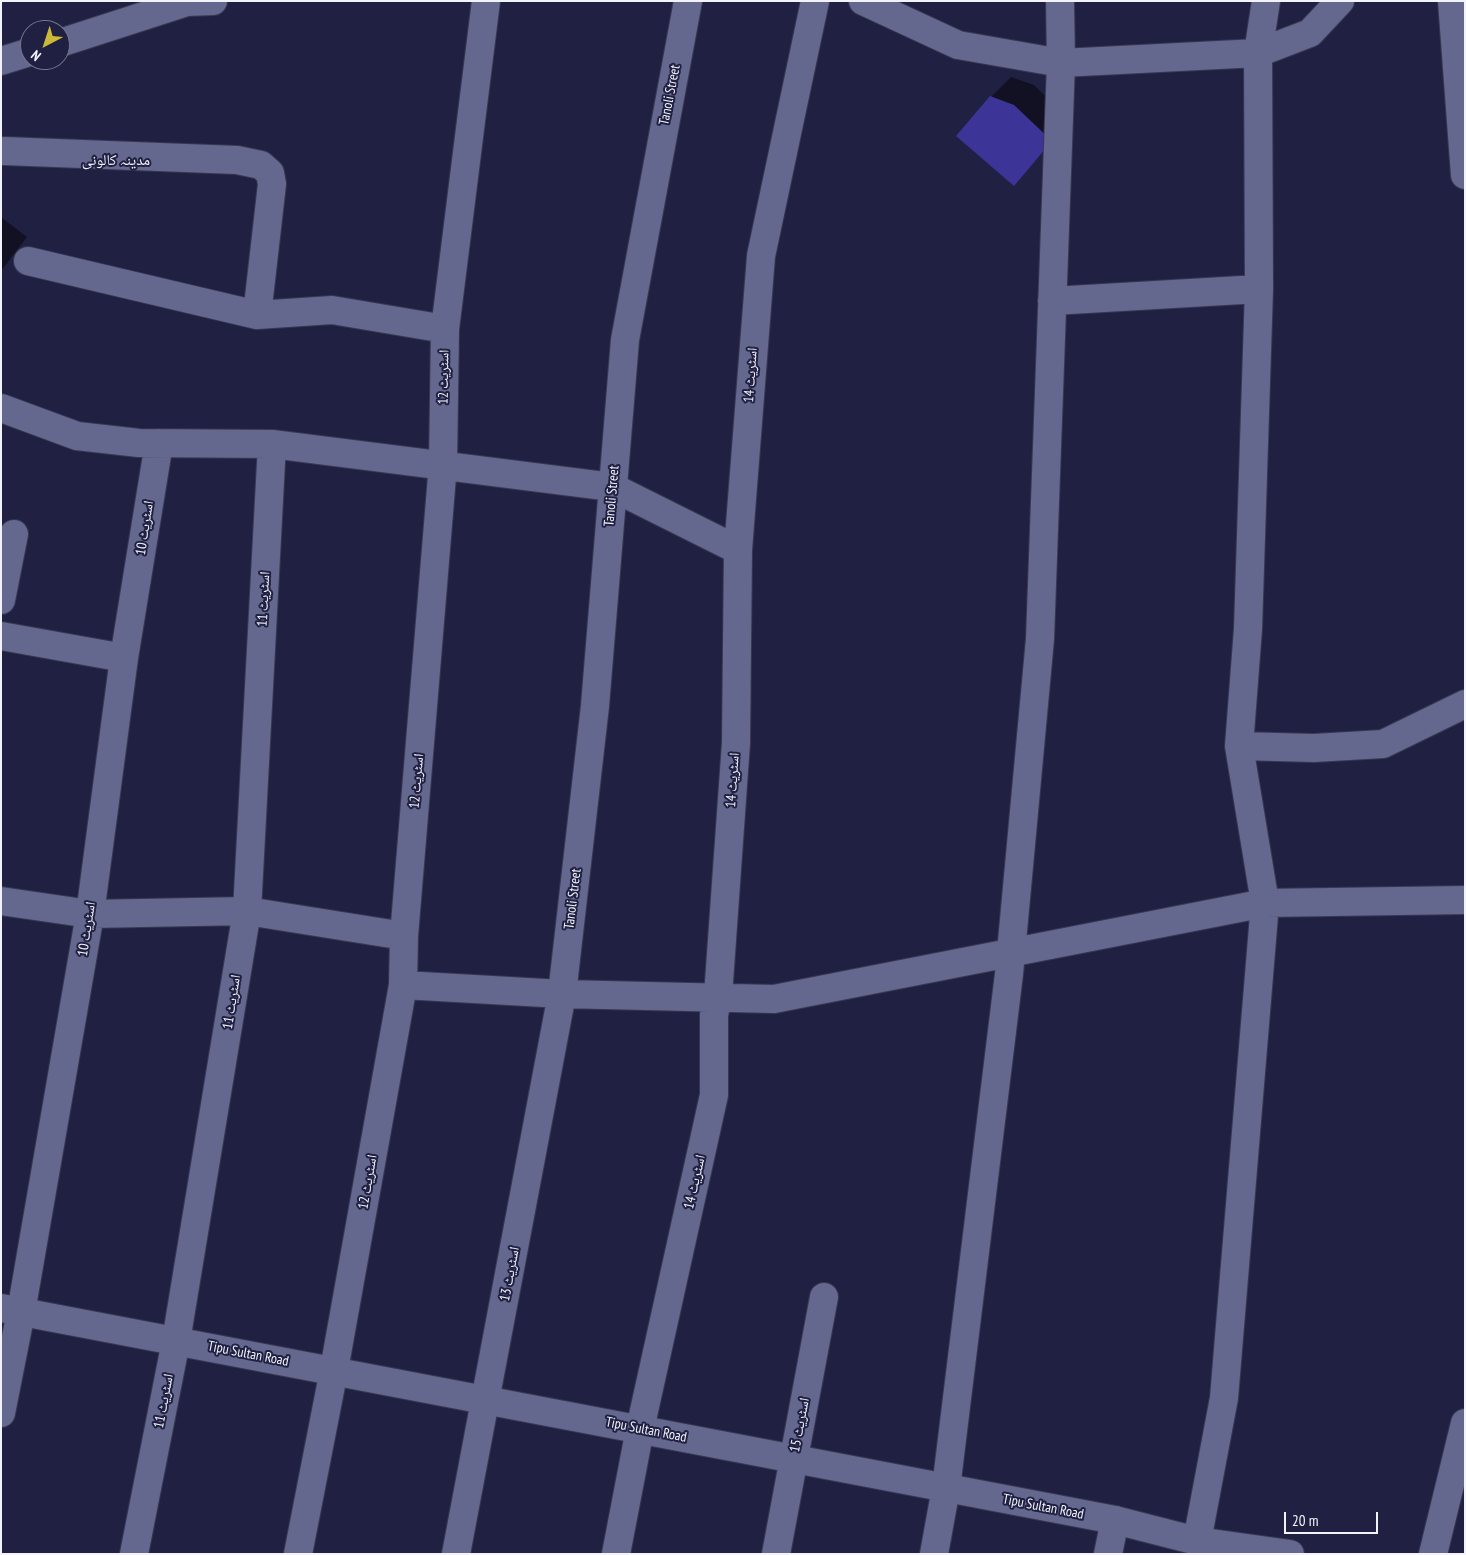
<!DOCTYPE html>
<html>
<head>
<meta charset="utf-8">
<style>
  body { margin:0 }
  #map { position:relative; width:1466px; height:1555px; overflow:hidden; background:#202142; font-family:"PT Sans Narrow",sans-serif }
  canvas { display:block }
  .frame { position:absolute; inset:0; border:2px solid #f2f3fc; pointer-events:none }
  .north { position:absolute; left:20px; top:20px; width:50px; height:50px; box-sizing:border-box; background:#202142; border:1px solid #74758c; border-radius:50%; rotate:220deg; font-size:14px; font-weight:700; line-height:20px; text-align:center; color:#f2f3fc }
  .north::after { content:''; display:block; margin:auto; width:18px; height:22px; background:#cdb938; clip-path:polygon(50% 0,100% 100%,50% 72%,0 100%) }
  .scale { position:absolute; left:1284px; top:1512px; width:94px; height:22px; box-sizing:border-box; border:2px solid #f2f3fc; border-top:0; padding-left:6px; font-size:15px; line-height:18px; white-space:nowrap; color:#f2f3fc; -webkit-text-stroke:4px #202142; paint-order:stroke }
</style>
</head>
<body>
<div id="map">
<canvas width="1466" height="1555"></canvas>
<div class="frame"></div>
<div class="north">N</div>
<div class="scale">20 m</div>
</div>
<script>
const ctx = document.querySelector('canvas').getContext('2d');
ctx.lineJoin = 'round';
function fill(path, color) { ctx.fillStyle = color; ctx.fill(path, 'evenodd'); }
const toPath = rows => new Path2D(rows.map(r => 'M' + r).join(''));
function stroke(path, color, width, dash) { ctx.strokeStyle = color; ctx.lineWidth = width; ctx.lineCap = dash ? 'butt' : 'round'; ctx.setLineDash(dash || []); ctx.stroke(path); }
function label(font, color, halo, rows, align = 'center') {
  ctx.font = font + ' "PT Sans Narrow","Noto Naskh Arabic",sans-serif'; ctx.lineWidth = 4; ctx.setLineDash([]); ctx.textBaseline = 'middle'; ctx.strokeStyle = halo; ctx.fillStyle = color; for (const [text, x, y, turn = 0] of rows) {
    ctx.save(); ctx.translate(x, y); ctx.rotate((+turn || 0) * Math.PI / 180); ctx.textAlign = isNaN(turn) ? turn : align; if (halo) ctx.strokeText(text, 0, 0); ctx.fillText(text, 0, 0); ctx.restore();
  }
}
fill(toPath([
  [1011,77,1034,85,1071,121,1014,184,991,97],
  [1,217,27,237,1,271]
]), '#0007');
fill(toPath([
  [990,96,1014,105,1052,141,1014,186,956,136]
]), '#3c3497');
const street = toPath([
  [863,1,958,45,1061,63,1258,53,1310,33,1340,1],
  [1452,1,1465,175],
  [60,43,187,2,213,1],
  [1,61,30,52],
  [4,151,237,160,261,165,270,173,272,184,257,315],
  [28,261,257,315,332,310,445,329],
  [1052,301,1259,289],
  [1,408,77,436,139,443,272,444,612,487,738,550],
  [1,600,14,534],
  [1,636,124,658],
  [1239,746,1314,748,1383,744,1465,704],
  [1,901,90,914,247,911,404,936],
  [403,985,562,994,774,999,1265,903,1465,900],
  [1,1413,21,1312,90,914,124,658,159,443],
  [1197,1541,1224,1398,1265,903,1239,746,1248,629,1259,289,1258,53,1266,1],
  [134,1554,176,1341,247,911,272,444],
  [298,1554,334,1370,403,985,404,936,443,464,445,329,486,1],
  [456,1554,562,994,595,706,625,340,688,1],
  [616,1554,640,1429,714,1095,714,1015,718,996,736,743,738,550,761,256,815,1],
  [776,1554,824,1297],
  [934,1554,946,1488,1009,974,1040,639,1061,63,1060,1],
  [1108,1554,1115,1520],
  [1433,1554,1465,1423]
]);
const secondary = toPath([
  [1,1308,1115,1520,1197,1541,1290,1554]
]);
stroke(street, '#393852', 30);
stroke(secondary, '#393852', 30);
stroke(street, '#64688e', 28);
stroke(secondary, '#64688e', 28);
label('14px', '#f2f3fc', '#202142', [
  ["Tanoli Street",670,95,-79],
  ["اسٹریٹ 14",751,375,-86],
  ["اسٹریٹ 12",444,377,-89],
  ["Tanoli Street",612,496,-85],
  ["اسٹریٹ 10",145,528,-81],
  ["اسٹریٹ 11",264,599,-87],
  ["اسٹریٹ 14",733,780,-86],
  ["اسٹریٹ 12",417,781,-85],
  ["Tanoli Street",573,899,-83],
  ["اسٹریٹ 10",87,929,-81],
  ["اسٹریٹ 11",232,1002,-81],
  ["اسٹریٹ 12",368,1182,-80],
  ["اسٹریٹ 14",695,1182,-77],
  ["اسٹریٹ 13",510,1274,-79],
  ["Tipu Sultan Road",248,1354,11],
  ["اسٹریٹ 11",164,1401,-79],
  ["اسٹریٹ 15",800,1425,-79],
  ["Tipu Sultan Road",646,1430,11],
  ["Tipu Sultan Road",1043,1507,11]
]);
label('15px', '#f2f3fc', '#202142', [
  ["مدینہ کالونی",116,161]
]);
</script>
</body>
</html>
